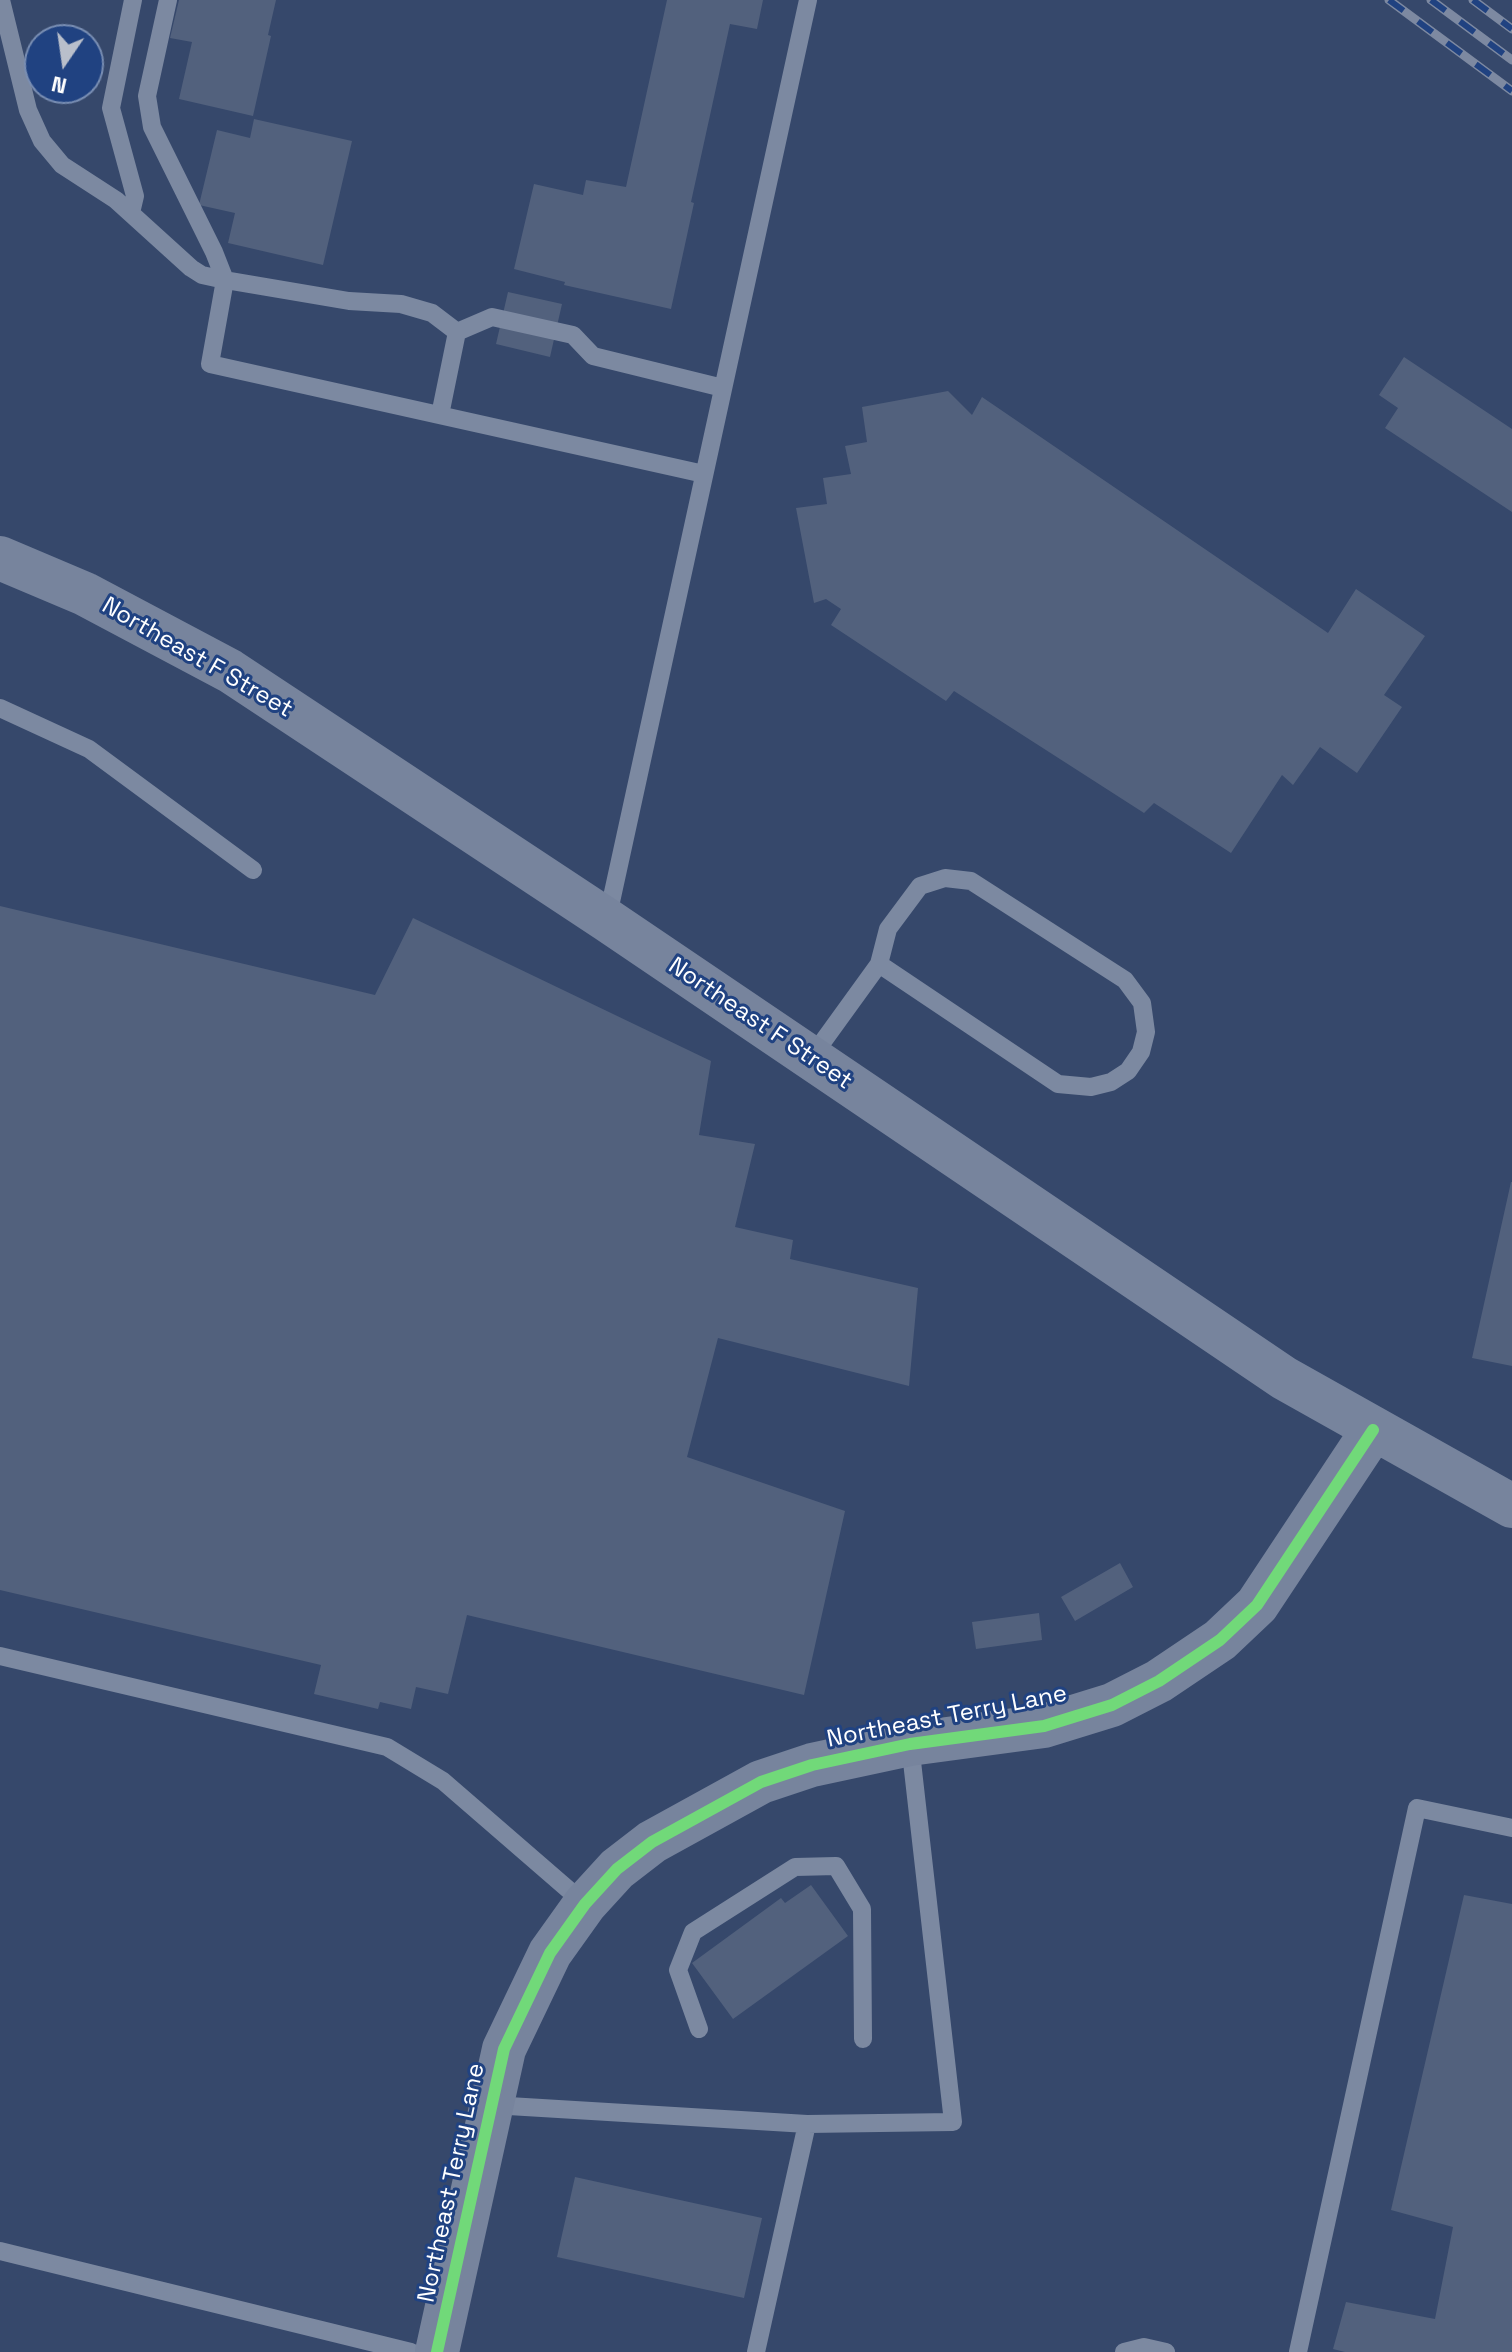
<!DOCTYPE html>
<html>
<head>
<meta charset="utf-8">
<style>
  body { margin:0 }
  #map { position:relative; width:1512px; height:2352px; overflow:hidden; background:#36486b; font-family:"Space Grotesk",sans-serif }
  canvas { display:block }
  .north { position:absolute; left:24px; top:24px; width:80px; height:80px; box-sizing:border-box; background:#204281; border:2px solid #798eb3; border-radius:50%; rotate:193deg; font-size:22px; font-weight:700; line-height:32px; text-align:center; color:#fff }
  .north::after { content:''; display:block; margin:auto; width:28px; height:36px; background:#b9bfcb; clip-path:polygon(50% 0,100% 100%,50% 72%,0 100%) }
</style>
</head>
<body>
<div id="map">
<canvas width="1512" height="2352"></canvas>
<div class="north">N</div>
</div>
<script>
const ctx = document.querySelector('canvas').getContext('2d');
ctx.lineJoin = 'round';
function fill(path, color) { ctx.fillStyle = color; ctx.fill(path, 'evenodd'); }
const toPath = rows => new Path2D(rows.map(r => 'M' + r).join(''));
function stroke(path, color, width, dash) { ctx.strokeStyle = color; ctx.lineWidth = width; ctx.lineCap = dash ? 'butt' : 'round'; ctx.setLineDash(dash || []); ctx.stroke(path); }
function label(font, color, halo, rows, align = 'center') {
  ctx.font = font + ' "Space Grotesk",sans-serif'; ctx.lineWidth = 6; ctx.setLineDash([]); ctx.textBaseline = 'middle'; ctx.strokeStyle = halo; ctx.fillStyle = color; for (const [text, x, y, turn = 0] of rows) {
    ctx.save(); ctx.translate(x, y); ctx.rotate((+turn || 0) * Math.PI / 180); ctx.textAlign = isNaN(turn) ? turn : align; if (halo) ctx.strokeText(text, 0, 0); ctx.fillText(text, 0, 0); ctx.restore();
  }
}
fill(toPath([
  [179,0,276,0,268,35,271,36,253,116,179,99,192,42,170,38],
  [667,0,763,0,757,29,730,24,691,202,694,203,671,309,564,285,565,282,514,269,534,184,583,195,586,180,626,187],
  [254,119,352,141,323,265,228,243,235,213,199,205,217,130,250,138],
  [508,292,562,304,550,357,496,344],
  [1404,357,1512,429,1512,512,1385,428,1398,408,1379,395],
  [948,391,972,415,982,397,1328,633,1356,589,1425,636,1384,695,1402,707,1357,773,1320,747,1293,785,1282,775,1231,853,1154,803,1144,813,954,691,946,701,831,625,841,609,826,599,814,603,796,508,827,504,823,478,851,474,845,446,867,442,862,407],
  [0,906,375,995,413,918,711,1061,699,1135,755,1144,735,1227,793,1240,790,1259,918,1288,909,1386,718,1338,687,1457,845,1511,804,1695,467,1615,448,1694,416,1687,411,1709,380,1702,378,1709,314,1694,321,1665,0,1590],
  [1511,1182,1512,1182,1512,1366,1472,1358],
  [1120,1563,1133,1587,1075,1621,1061,1597],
  [1039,1613,1042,1640,976,1649,972,1622],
  [811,1885,848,1936,733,2019,692,1963,781,1898,785,1903],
  [1464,1895,1512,1904,1512,2352,1345,2352,1333,2349,1346,2302,1435,2319,1453,2227,1391,2210],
  [575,2177,762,2218,744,2298,557,2257]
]), '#52617d');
stroke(toPath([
  [1,0,28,110,42,141,62,165,116,200,191,268,202,275,225,280,349,301,401,304,432,313,457,332],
  [168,0,147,96,152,127,214,252,225,280,210,364,704,474],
  [131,213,135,196,111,108,133,0],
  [440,415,457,332,492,317,573,335,593,356,723,388],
  [0,708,89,749,253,870],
  [607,920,808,0],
  [811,1058,879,964,1058,1084,1091,1087,1111,1082,1128,1071,1141,1052,1146,1032,1142,1003,1125,980,971,881,945,878,920,886,888,929,879,964],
  [0,1656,387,1747,443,1781,585,1904],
  [699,2029,678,1970,693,1932,795,1867,836,1866,862,1909,863,2039],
  [492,2105,807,2124],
  [0,2251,411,2352],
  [756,2352,807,2124,953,2122,910,1744],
  [1124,2352,1144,2347,1166,2352],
  [1298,2352,1417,1808,1512,1828]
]), '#7c89a1', 18);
stroke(toPath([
  [0,558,85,594,230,671,607,920,1284,1378,1512,1506],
  [437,2352,504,2049,550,1953,585,1904,617,1869,652,1842,761,1782,812,1765,910,1744,1044,1726,1112,1705,1159,1681,1220,1640,1257,1605,1373,1430]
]), '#77849d', 44);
const rail = toPath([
  [1389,0,1512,91],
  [1431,0,1512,60],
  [1473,0,1512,29]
]);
stroke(rail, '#7d89a1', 9);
stroke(rail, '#204281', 6, [18]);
stroke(toPath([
  [437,2352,504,2049,550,1953,585,1904,617,1869,652,1842,761,1782,812,1765,910,1744,1044,1726,1112,1705,1159,1681,1220,1640,1257,1605,1373,1430]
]), '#71d979', 12);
label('24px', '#fff', '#204281', [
  ["Northeast F Street",197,658,30],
  ["Northeast F Street",760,1024,34],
  ["Northeast Terry Lane",947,1717,-11],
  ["Northeast Terry Lane",452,2183,-78]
]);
</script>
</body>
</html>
